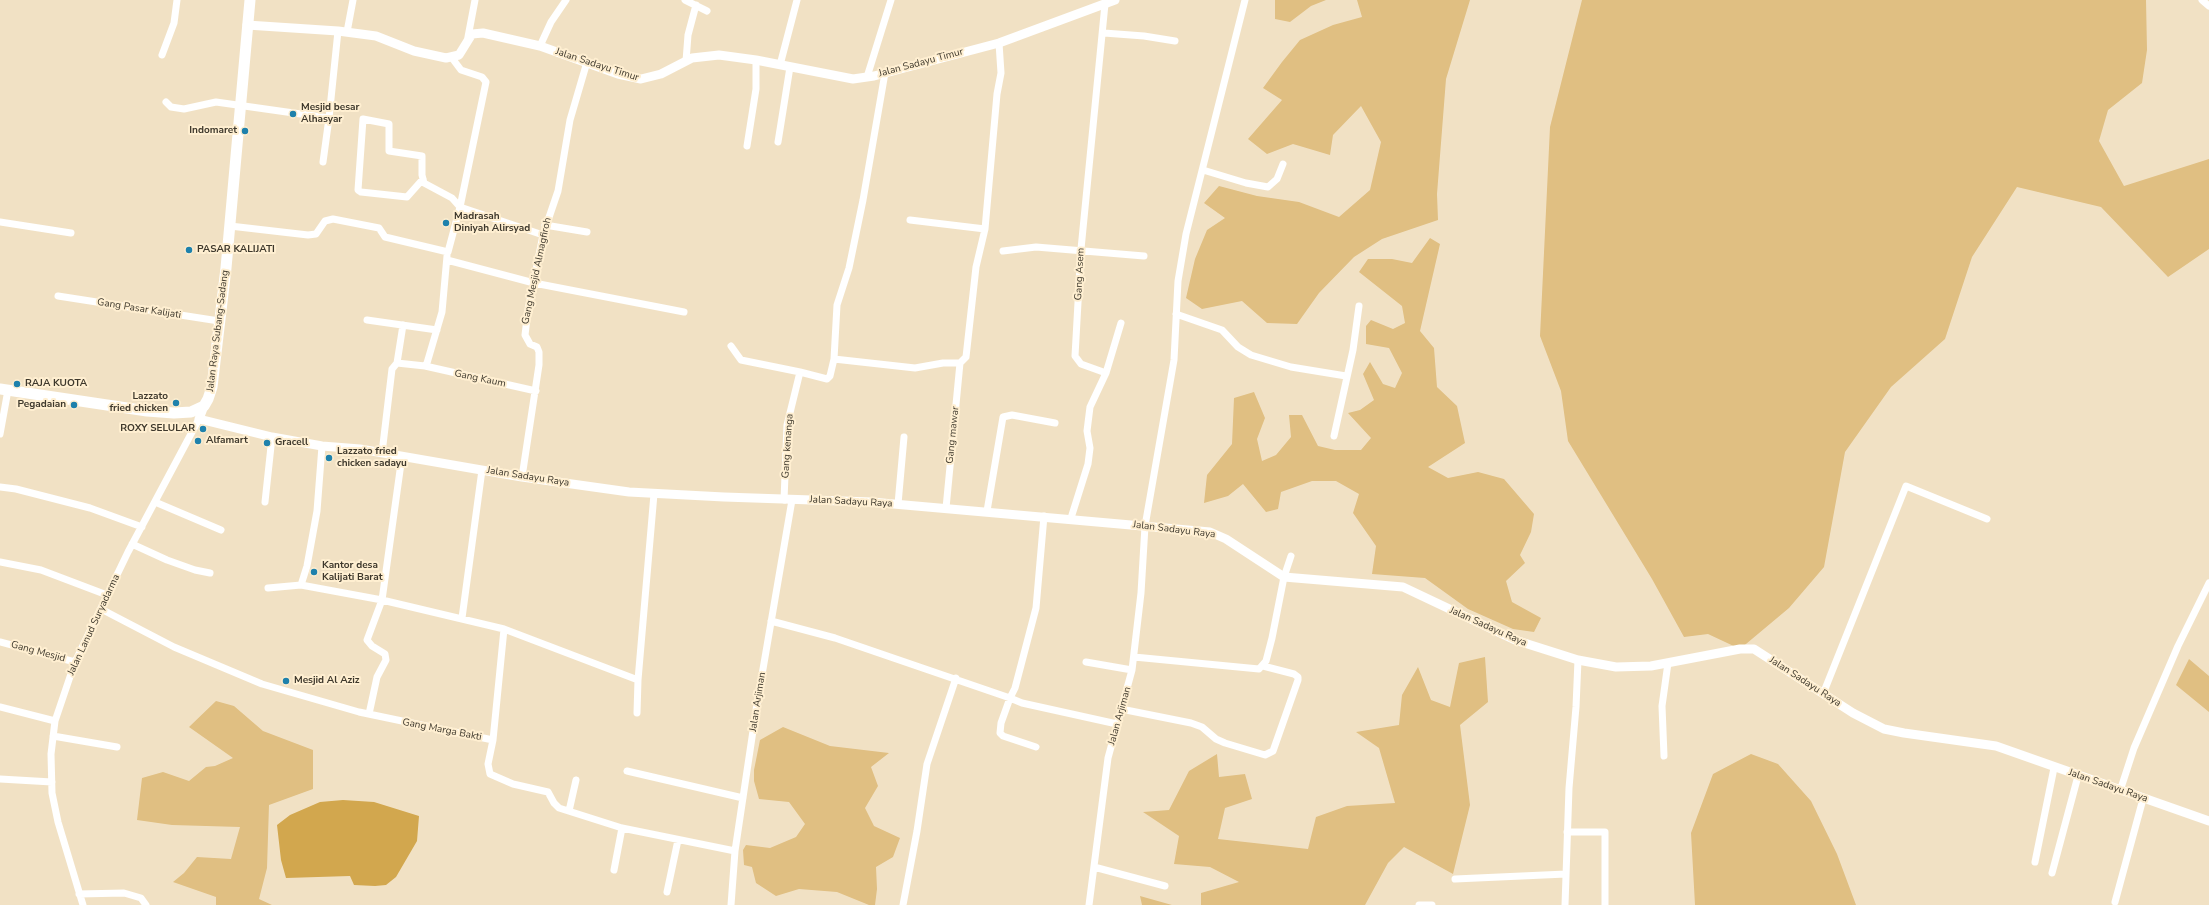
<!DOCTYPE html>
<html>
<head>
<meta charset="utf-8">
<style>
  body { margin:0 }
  canvas { display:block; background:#f1e1c4 }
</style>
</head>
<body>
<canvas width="2209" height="905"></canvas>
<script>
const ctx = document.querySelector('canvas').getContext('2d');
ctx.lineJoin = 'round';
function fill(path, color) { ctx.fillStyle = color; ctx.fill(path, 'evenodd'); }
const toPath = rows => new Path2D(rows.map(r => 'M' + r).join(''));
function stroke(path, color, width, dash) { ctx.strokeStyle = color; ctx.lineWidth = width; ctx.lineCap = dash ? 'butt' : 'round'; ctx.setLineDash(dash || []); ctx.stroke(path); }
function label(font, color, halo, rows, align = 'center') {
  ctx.font = font + ' "Nunito Sans",sans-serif'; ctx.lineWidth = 4; ctx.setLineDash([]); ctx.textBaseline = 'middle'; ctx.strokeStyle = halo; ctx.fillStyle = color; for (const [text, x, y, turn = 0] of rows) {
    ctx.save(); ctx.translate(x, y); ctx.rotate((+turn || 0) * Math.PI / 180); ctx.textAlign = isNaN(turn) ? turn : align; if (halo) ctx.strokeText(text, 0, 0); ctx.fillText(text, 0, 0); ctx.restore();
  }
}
fill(toPath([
  [1275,0,1326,0,1311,6,1290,22,1275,19],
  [1357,0,1470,0,1446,79,1437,194,1438,220,1382,239,1354,257,1319,293,1297,324,1267,323,1242,301,1202,309,1186,298,1195,259,1207,230,1225,218,1204,203,1219,186,1257,196,1299,202,1339,217,1370,190,1381,142,1361,106,1333,135,1330,155,1293,144,1267,154,1248,139,1282,100,1263,88,1282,62,1300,40,1333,25,1362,17],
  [1582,0,2146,0,2147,50,2142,83,2108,110,2099,141,2124,186,2209,159,2209,249,2168,277,2101,207,2017,187,1972,257,1945,339,1891,387,1845,452,1824,567,1789,608,1740,649,1708,634,1684,637,1652,579,1568,441,1561,391,1540,336,1550,127],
  [1430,238,1440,244,1420,331,1434,348,1437,387,1457,406,1465,443,1428,467,1448,478,1478,472,1504,479,1534,514,1531,532,1520,555,1525,563,1506,581,1512,602,1541,618,1534,632,1513,629,1468,609,1425,578,1372,574,1376,546,1353,513,1359,494,1336,481,1312,481,1281,492,1278,509,1266,512,1243,484,1228,496,1204,503,1207,475,1232,444,1234,398,1254,392,1265,418,1257,439,1262,461,1276,455,1291,437,1289,415,1302,415,1318,446,1335,450,1361,450,1371,438,1348,413,1360,410,1374,400,1363,374,1370,362,1383,384,1395,388,1402,373,1389,348,1366,344,1366,326,1371,320,1393,329,1405,323,1402,306,1359,272,1368,259,1392,259,1412,263],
  [1485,657,1488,702,1460,725,1470,805,1453,874,1404,847,1388,863,1365,905,1201,905,1201,893,1239,882,1210,867,1174,864,1179,836,1143,812,1169,810,1189,771,1217,754,1219,777,1245,774,1252,799,1225,808,1218,839,1308,849,1316,817,1347,806,1395,803,1379,748,1356,732,1399,725,1402,695,1418,667,1431,700,1450,707,1459,663],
  [2189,659,2209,676,2209,712,2176,685],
  [216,701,234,706,263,731,313,750,313,789,269,805,267,868,259,899,272,905,216,905,216,897,173,882,184,873,197,857,231,859,240,827,172,825,137,820,142,778,163,772,189,781,206,767,215,766,233,758,189,727],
  [783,727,830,746,889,753,871,767,878,786,865,808,874,826,900,838,893,857,876,867,877,889,875,905,869,905,837,892,799,889,776,896,756,883,752,867,744,865,743,850,746,845,770,848,796,837,805,824,789,802,759,799,754,781,754,770,760,740],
  [1751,754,1778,764,1811,801,1837,854,1856,905,1695,905,1691,833,1713,774],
  [1140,896,1172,905,1142,905]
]), '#e0bf82');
fill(toPath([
  [343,800,374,802,419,816,417,841,396,877,386,885,375,886,354,885,350,876,286,878,281,860,277,825,290,815,320,802]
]), '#d2a74e');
stroke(toPath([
  [685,0,707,11],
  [2202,0,2209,6],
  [347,32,353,0],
  [1104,33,1144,36,1175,41],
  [468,37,475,0],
  [540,46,551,22,566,0],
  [162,55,174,23,177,0],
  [452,58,461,70,482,77,486,82,460,207],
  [686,61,688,35,696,5],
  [780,65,797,0],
  [885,73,863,200,849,268,837,305,834,359,915,368,943,363,960,363,966,357,976,267,985,229,997,94,1001,73,999,43],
  [867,77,891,0],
  [166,102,171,107,184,109,216,102,329,118,338,31],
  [778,142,790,67],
  [747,146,756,89,756,60],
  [323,162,329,118],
  [1203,170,1246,183,1268,187,1277,179,1283,164],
  [423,179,407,197,361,192,358,190,363,119,389,124,389,151,422,156,422,175,424,183,452,198,460,207],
  [910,220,985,229],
  [0,222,71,233],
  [545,225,587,232],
  [230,226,308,235,316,234,325,221,333,219,379,228,385,237,448,252,460,207,543,235],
  [1003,251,1036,247,1144,256],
  [447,260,534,283,684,312],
  [58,296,219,321],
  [1176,314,1222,330,1238,347,1251,355,1291,367,1346,376],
  [367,320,437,330],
  [731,346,741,360,800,372],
  [397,363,403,325],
  [425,366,536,391],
  [1106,373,1121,323],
  [0,434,8,390],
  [1334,436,1353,350,1359,306],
  [322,446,317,511,307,566,301,585,382,600,367,640,372,646,385,654,386,660,377,677,369,714],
  [382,453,392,369,397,363,425,366,427,363,442,312,447,256],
  [522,477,539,365,539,352,537,347,530,344,525,335,528,310,543,235,558,191,570,120,587,62],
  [0,487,16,489,90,508,142,527],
  [784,500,787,425,800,372,827,379,830,376,834,359],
  [155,502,221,530],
  [265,502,272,437],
  [898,504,904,437],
  [946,508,960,363],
  [987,511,1003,417,1012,415,1055,423],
  [1071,518,1088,464,1090,448,1087,431,1090,407,1106,373,1081,364,1075,356,1081,249,1105,4],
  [132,544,167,560,195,570,210,573],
  [0,562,41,570,107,595],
  [268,588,301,585],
  [101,609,174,647,262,684,359,712,493,740,504,629,382,600,402,456],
  [462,618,482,470],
  [771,621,835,638,1010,698,1015,688,1036,608,1044,516],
  [504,629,638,680,637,713],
  [0,642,75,662],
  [1134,657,1259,669,1266,661,1272,638,1284,577,1291,556],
  [1086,662,1132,670],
  [638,680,654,494],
  [1823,694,1906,486,1987,519],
  [0,707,55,721],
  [1121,709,1191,723,1202,727,1216,739,1225,743,1265,755,1273,751,1298,680,1298,677,1294,674,1263,666],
  [53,736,117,747],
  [493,740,488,764,490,774,513,784,548,792,554,803,559,808,622,828,735,851],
  [1036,747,1003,736,1000,733,1001,723,1010,698,1022,703,1117,724],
  [1664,756,1662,706,1668,663],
  [627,771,743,798],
  [0,779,52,782],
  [2120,791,2134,748,2178,646,2209,583],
  [569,811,576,780],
  [1567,832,1605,832,1605,905],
  [2035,862,2054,768],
  [1094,867,1165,886],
  [614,870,622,828],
  [2052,873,2078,776],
  [1455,879,1566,874],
  [667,892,678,840],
  [79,894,124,893,141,898,146,905],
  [2115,902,2143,799],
  [83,905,58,822,52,793,51,754,55,721,75,662,128,552,199,419],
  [731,905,735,851,757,704,792,500],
  [903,905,917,831,927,764,956,678],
  [1089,905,1108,758,1132,670,1141,593,1145,526,1174,360,1178,281,1186,234,1245,0],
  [1419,905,1432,905],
  [1565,905,1569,788,1576,707,1578,660]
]), '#fff', 7);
stroke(toPath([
  [247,25,338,31,376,36,414,51,446,58,459,55,472,34,483,33,540,46,618,74,641,79,661,74,692,58,719,55,756,60,853,79,874,76,999,43,1115,0],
  [204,406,199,419,272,437,322,446,360,449,522,477,629,492,724,497,871,502,1210,532,1226,539,1284,577,1403,587,1515,640,1578,660,1616,667,1651,666,1740,649,1754,649,1853,713,1884,729,1904,733,1996,746,2209,821]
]), '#fff', 9);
stroke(toPath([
  [0,389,147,411,174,413,191,412,204,406,208,399,212,387,226,268,250,0]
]), '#fff', 11);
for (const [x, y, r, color] of [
  [293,114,4,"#1e81ac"],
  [245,131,4,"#1e81ac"],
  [446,223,4,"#1e81ac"],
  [189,250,4,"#1e81ac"],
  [17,384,4,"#1e81ac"],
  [176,403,4,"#1e81ac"],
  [74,405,4,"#1e81ac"],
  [203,429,4,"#1e81ac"],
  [198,441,4,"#1e81ac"],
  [267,443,4,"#1e81ac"],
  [329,458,4,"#1e81ac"],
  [314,572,4,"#1e81ac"],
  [286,681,4,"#1e81ac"]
]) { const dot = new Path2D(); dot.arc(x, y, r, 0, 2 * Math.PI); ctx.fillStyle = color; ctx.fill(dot); stroke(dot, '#ffefd1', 1.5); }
label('10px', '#3e382c', '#ffefd1', [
  ["Jalan Sadayu Timur",921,63,-15],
  ["Jalan Sadayu Timur",597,65,18],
  ["Gang Mesjid Almagfiroh",537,271,-78],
  ["Gang Asem",1080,274,-87],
  ["Gang Pasar Kalijati",139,309,9],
  ["Jalan Raya Subang-Sadang",218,331,-83],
  ["Gang Kaum",480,379,12],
  ["Gang mawar",953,435,-84],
  ["Gang kenanga",788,446,-86],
  ["Jalan Sadayu Raya",528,477,9],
  ["Jalan Sadayu Raya",851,502,3],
  ["Jalan Sadayu Raya",1174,530,7],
  ["Jalan Lanud Suryadarma",94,625,-65],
  ["Jalan Sadayu Raya",1488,627,24],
  ["Gang Mesjid",38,652,15],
  ["Jalan Sadayu Raya",1805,682,33],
  ["Jalan Arjiman",758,702,-81],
  ["Jalan Arjiman",1120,716,-74],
  ["Gang Marga Bakti",442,730,11],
  ["Jalan Sadayu Raya",2108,786,19]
]);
label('bold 10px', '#3e382c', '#ffefd1', [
  ["Mesjid besar",301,108],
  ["Alhasyar",301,120],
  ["Indomaret",237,131,"right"],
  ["Madrasah",454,217],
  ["Diniyah Alirsyad",454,229],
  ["PASAR KALIJATI",197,250],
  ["RAJA KUOTA",25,384],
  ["Lazzato",168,397,"right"],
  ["fried chicken",168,409,"right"],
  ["Pegadaian",66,405,"right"],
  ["ROXY SELULAR",195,429,"right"],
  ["Alfamart",206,441],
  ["Gracell",275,443],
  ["Lazzato fried",337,452],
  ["chicken sadayu",337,464],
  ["Kantor desa",322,566],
  ["Kalijati Barat",322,578],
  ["Mesjid Al Aziz",294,681]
], 'left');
</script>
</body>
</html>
